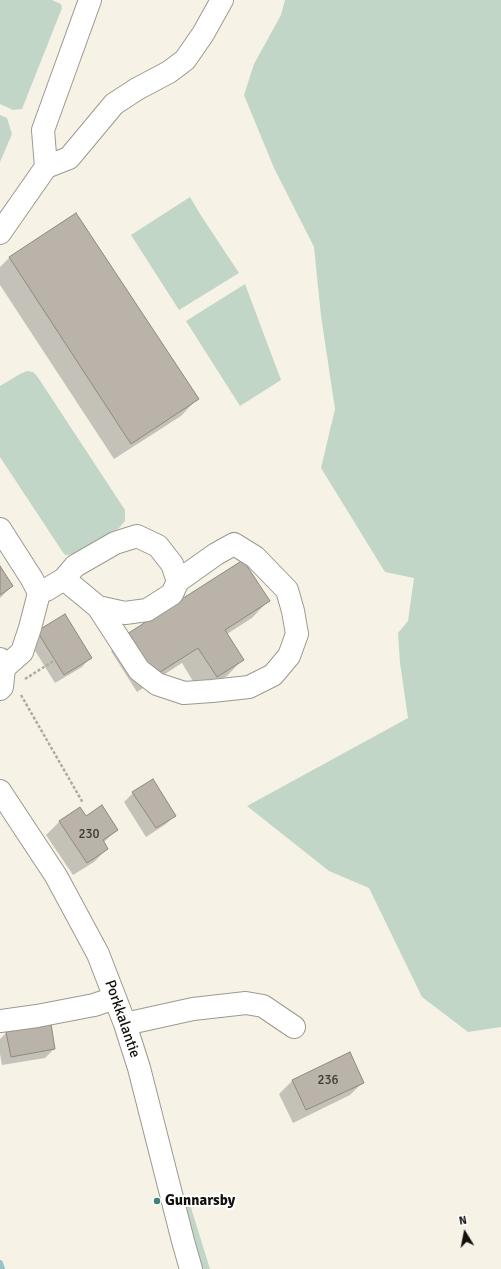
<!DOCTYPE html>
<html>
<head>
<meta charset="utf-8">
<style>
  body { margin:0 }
  #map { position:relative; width:501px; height:1269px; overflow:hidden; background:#f6f2e6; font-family:Signika,sans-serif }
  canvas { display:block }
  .north { position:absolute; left:445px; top:1213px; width:40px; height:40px; -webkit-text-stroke:3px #fff; paint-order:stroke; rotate:350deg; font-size:11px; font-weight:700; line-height:16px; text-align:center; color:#12110d }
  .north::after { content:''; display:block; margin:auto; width:14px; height:18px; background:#12110d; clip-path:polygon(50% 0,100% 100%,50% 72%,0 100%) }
</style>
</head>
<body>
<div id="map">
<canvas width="501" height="1269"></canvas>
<div class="north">N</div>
</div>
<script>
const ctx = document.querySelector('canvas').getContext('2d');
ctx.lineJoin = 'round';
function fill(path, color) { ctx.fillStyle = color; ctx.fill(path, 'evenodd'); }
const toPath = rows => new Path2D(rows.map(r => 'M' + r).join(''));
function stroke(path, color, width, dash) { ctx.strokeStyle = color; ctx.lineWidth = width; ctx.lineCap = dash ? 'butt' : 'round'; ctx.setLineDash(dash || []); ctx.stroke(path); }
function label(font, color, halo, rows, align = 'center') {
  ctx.font = font + ' Signika,sans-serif'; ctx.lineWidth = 4; ctx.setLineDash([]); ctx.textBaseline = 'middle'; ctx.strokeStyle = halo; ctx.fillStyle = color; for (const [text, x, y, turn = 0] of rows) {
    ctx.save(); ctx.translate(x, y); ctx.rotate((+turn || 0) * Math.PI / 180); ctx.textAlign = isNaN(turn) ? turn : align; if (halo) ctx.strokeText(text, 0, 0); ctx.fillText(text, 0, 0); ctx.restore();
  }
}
fill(toPath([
  [0,0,52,0,61,4,62,8,22,109,13,110,0,104],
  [285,0,501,0,501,1027,468,1032,422,997,369,888,329,871,247,806,408,718,400,663,398,633,408,621,414,578,385,572,321,468,335,409,321,316,314,247,274,168,244,95,254,64,281,15],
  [0,115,7,118,12,134,0,162],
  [190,197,200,214,239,273,179,310,131,235],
  [245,284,281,380,240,406,186,321],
  [27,371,33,372,37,376,125,510,125,521,119,528,76,554,65,555,62,551,0,457,0,386,20,374],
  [182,1198,188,1198,210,1269,202,1269]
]), '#c2d6c8');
fill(toPath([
  [76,214,197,399,181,416,114,459,0,285,0,267,9,258],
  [0,567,12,586,0,598],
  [268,601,252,618,227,634,243,659,227,676,200,693,182,663,137,692,111,651,127,634],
  [38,632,90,658,82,667,55,683,29,641],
  [133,793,175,815,166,824,146,837,124,802],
  [80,809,86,817,117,830,103,843,107,849,94,862,73,875,46,835,59,822],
  [7,1032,54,1049,45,1058,2,1065,0,1054,0,1039],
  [349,1054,363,1082,350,1095,293,1123,279,1094,292,1081]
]), '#0003');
stroke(toPath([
  [0,1263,2,1269]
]), '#99c4c7', 6);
const building = toPath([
  [76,213,199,399,131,444,9,257,76,213],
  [243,560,270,601,225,630,244,660,217,677,198,648,154,676,127,634,243,560],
  [0,566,13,586,0,595,0,566],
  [65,614,92,658,64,675,37,631,65,614],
  [153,779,176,816,156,828,132,792,153,779],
  [102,805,118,830,103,840,108,849,87,863,59,821,80,807,86,816,102,805],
  [51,1024,55,1049,11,1057,6,1032,51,1024],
  [350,1052,364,1083,306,1110,292,1080,350,1052]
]);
fill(building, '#b9b3a9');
stroke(building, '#8e887f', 1);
const minor = toPath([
  [46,167,43,130,90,0],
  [0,233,46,167,69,158,114,104,137,89,169,72,185,60,203,34,222,0],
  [0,529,32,579,39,593,30,628,22,652,4,668],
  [64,579,75,566,115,543,137,536,158,546,172,564,178,581],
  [39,593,46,590,64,579,98,607,125,613,147,610,172,594,178,581,216,554,234,544,255,557,287,590,293,611,297,634,289,656,273,675,249,687,212,691,184,693,157,684,139,670,98,607],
  [0,659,4,668,2,687,0,689],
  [0,791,56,876,98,954,115,998,125,1024,139,1068,183,1241,191,1269],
  [0,1021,37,1016,94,1005,115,998],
  [125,1024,193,1009,246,1003,263,1006,294,1027]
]);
stroke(minor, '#9d998f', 24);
stroke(toPath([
  [25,679,55,660],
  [21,695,83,803]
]), '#aeaba1', 2.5, [3, 2]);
stroke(minor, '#fff', 22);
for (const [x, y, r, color] of [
  [157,1201,4,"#408376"]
]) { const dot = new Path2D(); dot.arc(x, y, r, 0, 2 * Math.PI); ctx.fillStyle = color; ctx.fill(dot); stroke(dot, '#fff', 1.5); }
label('13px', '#3c3a34', null, [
  ["230",89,835],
  ["236",328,1081]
]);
label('15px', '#12110d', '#fff', [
  ["Porkkalantie",122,1019,71]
]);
label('bold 15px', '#12110d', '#fff', [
  ["Gunnarsby",165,1201]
], 'left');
</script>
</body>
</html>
